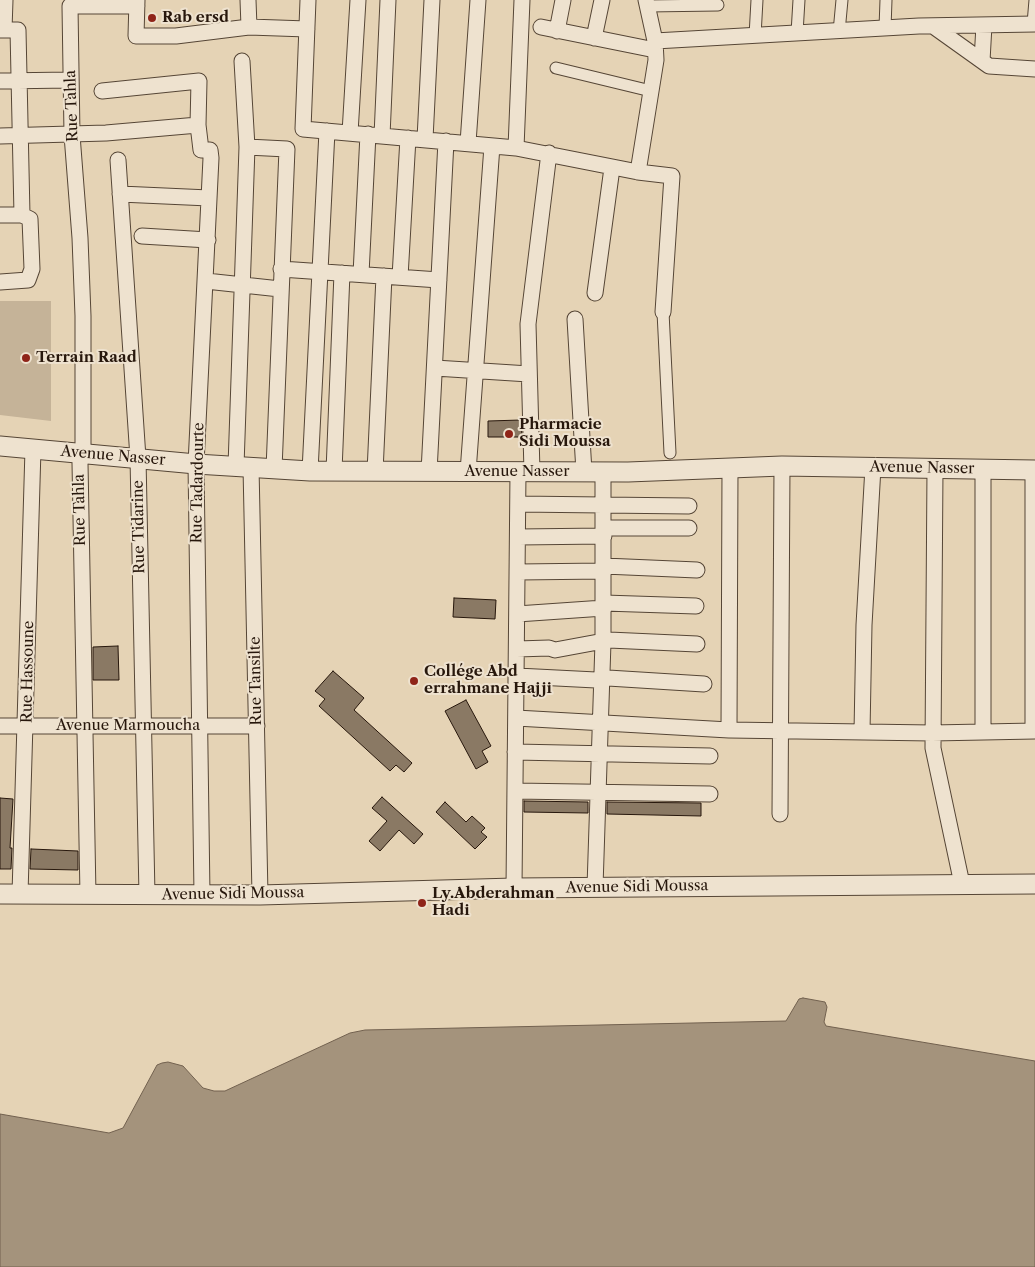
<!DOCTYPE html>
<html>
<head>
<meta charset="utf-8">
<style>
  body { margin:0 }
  canvas { display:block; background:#e5d3b5 }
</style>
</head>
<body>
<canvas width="1035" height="1267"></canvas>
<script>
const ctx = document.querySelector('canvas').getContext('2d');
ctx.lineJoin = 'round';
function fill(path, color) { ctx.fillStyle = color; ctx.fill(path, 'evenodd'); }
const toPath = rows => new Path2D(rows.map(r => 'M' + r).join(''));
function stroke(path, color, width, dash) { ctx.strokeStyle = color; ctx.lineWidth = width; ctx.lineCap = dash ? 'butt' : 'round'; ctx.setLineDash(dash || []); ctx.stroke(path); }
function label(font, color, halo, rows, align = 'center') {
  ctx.font = font + ' "Libre Caslon Text",serif'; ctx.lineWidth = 4; ctx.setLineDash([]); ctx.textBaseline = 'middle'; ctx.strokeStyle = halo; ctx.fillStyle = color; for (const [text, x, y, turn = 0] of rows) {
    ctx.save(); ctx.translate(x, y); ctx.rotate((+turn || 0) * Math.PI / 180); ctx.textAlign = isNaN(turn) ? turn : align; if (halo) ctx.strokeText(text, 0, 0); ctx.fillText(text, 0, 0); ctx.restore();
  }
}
fill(toPath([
  [0,301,51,301,51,421,0,415]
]), '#c5b398');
const water = toPath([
  [803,998,825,1002,827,1007,824,1022,826,1026,1035,1061,1035,1267,0,1267,0,1114,109,1133,123,1128,157,1065,162,1063,168,1062,183,1066,203,1088,214,1091,225,1091,350,1033,365,1030,786,1021,799,999,803,998]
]);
fill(water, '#a4937c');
stroke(water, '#72614f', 1);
const building = toPath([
  [521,420,522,437,488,437,488,421,521,420],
  [454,598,496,600,495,619,453,617,454,598],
  [118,646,119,680,93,680,93,647,118,646],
  [333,671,364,698,354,710,412,763,404,772,396,765,390,771,319,706,325,699,315,691,333,671],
  [466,700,491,746,482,751,488,762,476,769,445,711,466,700],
  [382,797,423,834,414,844,399,830,380,851,369,841,387,821,372,808,382,797],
  [0,798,13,799,10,848,12,848,11,869,0,869,0,798],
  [524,801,588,802,588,813,524,812,524,801],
  [445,802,466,822,472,816,485,828,481,832,487,837,475,849,436,812,445,802],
  [607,802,701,803,701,816,607,814,607,802],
  [31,849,78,851,78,870,30,869,31,849]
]);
fill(building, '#8a7964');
stroke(building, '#27170c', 1);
const pedestrian = toPath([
  [647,6,718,5],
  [1033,24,1035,0],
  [885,28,886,0],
  [839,32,842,0],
  [797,33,799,0],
  [755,36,757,0],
  [556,68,651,91],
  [663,312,670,453]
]);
const minor = toPath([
  [137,0,136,36,176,36,249,27,307,29],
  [248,0,249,27],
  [308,0,303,129,516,148,638,172],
  [646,0,655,41,656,60,638,172,672,176,663,312],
  [933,26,989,66,1035,69],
  [541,27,655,50],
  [0,30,18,30,22,215],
  [4,30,5,0],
  [557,31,563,0],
  [594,38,602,0],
  [655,41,919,26,1035,24],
  [982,61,984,25],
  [0,81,70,80],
  [102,91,199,81,198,125,201,150,210,150,211,158,196,464,202,895],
  [350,133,358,0],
  [0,136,106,133,198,125],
  [382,136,388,0],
  [425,139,432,0],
  [468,143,478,0],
  [247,147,287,149,274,469],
  [516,148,522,0],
  [118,160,138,458,147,895],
  [120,194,209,198],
  [0,215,22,215,30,219,32,269,28,280,0,282],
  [142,236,208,240],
  [281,269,439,280],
  [361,274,368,134],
  [400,277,408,138],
  [206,281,280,289],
  [595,293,612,168],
  [575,319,584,472],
  [435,368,529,374],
  [236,466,247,147,242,61],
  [251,467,260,895],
  [935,469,933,748,962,884],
  [310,471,327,131],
  [334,471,342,273],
  [375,472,384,276],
  [429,472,446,141],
  [468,472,492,146],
  [532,472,528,324,549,153],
  [518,504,689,506],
  [604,528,689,528],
  [518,537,604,536],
  [604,566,697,570],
  [518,572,604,571],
  [604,603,696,606],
  [517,614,604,608],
  [517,649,549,648,555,650,609,640,697,644],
  [517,676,596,680,608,678,704,684],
  [516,718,729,730,932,733,1035,731],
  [0,726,257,726],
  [729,730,730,469],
  [1033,731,1033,470],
  [862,732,864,625,873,467],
  [983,732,983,470],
  [515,752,710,756],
  [515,791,710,794],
  [780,814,782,466],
  [595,887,603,642,603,472],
  [514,888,518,472],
  [20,894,33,449],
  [88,895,80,463,83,454,83,316,80,238,72,135,70,6,137,6]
]);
const tertiary = toPath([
  [0,446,196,464,310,471,628,472,782,466,1035,470],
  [0,894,260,895,514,888,1035,884]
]);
stroke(pedestrian, '#564636', 13);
stroke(minor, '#564636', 17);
stroke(tertiary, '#564636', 21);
stroke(pedestrian, '#eee2cf', 11);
stroke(minor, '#eee2cf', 15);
stroke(tertiary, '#eee2cf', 19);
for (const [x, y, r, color] of [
  [152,18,5,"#8f2418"],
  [26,358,5,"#8f2418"],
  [509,434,5,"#8f2418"],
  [414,681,5,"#8f2418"],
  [422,903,5,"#8f2418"]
]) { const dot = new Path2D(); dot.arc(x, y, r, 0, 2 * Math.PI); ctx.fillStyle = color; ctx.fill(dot); stroke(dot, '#eee2cf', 2); }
label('bold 15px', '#27170c', '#eee2cf', [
  ["Rab ersd",162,18],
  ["Terrain Raad",36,358],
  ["Pharmacie",519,425],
  ["Sidi Moussa",519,442],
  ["Collége Abd",424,672],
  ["errahmane Hajji",424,689],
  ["Ly.Abderahman",432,894],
  ["Hadi",432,911]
], 'left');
label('15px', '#27170c', '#eee2cf', [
  ["Rue Tahla",72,106,-92],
  ["Avenue Nasser",113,456,5],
  ["Avenue Nasser",922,468,1],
  ["Avenue Nasser",517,472],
  ["Rue Tadardourte",198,483,-89],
  ["Rue Tahla",80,510,-91],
  ["Rue Tidarine",139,527,-91],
  ["Rue Hassoune",28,672,-89],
  ["Rue Tansilte",256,681,-91],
  ["Avenue Marmoucha",128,726],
  ["Avenue Sidi Moussa",637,887,-1],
  ["Avenue Sidi Moussa",233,894,-1]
]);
</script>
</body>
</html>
